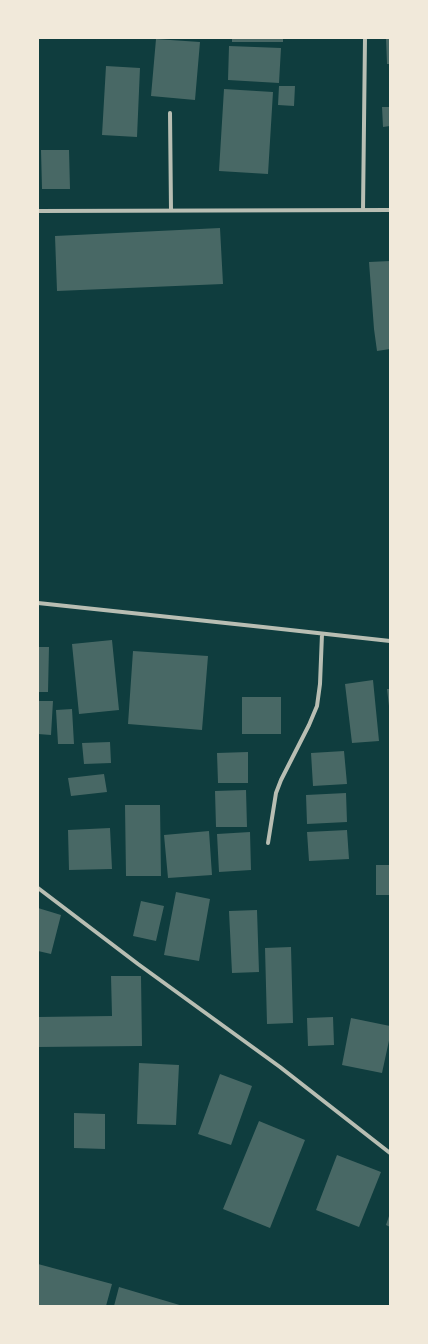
<!DOCTYPE html>
<html>
<head>
<meta charset="utf-8">
<style>
  body { margin:0 }
  #map { position:relative; width:428px; height:1344px; overflow:hidden; background:#0f3d3e; font-family:Mulish,sans-serif }
  canvas { display:block }
  .frame { position:absolute; inset:0; border:39px solid #f1e9da; pointer-events:none }
</style>
</head>
<body>
<div id="map">
<canvas width="428" height="1344"></canvas>
<div class="frame"></div>
</div>
<script>
const ctx = document.querySelector('canvas').getContext('2d');
ctx.lineJoin = 'round';
function fill(path, color) { ctx.fillStyle = color; ctx.fill(path, 'evenodd'); }
const toPath = rows => new Path2D(rows.map(r => 'M' + r).join(''));
function stroke(path, color, width, dash) { ctx.strokeStyle = color; ctx.lineWidth = width; ctx.lineCap = dash ? 'butt' : 'round'; ctx.setLineDash(dash || []); ctx.stroke(path); }
fill(toPath([
  [232,38,283,38,283,42,232,42],
  [386,38,390,38,390,64,387,64],
  [156,39,200,42,195,100,151,96],
  [229,46,281,48,279,83,228,80],
  [106,66,140,68,137,137,102,135],
  [279,86,295,86,294,106,278,105],
  [224,89,273,92,268,174,219,171],
  [382,107,390,107,390,126,383,127],
  [41,150,69,150,70,189,42,189],
  [220,228,223,284,57,291,55,236],
  [390,261,390,349,377,351,374,329,369,262],
  [112,640,119,710,79,714,72,644],
  [38,647,49,647,48,692,38,692],
  [133,651,208,656,202,730,128,724],
  [373,680,379,741,352,743,345,684],
  [387,689,390,689,390,705,389,706],
  [242,697,281,697,281,734,242,734],
  [38,701,53,701,51,735,38,734],
  [72,709,74,744,58,744,56,710],
  [110,742,111,763,84,764,82,743],
  [344,751,347,784,313,786,311,753],
  [248,752,248,783,218,783,217,753],
  [104,774,107,792,71,796,68,778],
  [246,790,247,827,216,827,215,791],
  [346,793,347,822,307,824,306,795],
  [125,805,160,805,161,876,126,876],
  [110,828,112,869,69,870,68,830],
  [347,830,349,859,309,861,307,832],
  [209,831,212,875,168,878,164,835],
  [250,832,251,870,219,872,217,834],
  [376,865,390,865,390,895,376,895],
  [176,892,210,899,199,961,164,955],
  [141,901,164,906,156,941,133,936],
  [38,908,61,915,51,954,38,951],
  [257,910,259,972,232,973,229,911],
  [291,947,293,1023,267,1024,265,948],
  [111,976,141,976,142,1046,38,1047,38,1017,112,1016],
  [333,1017,334,1045,308,1046,307,1018],
  [351,1018,390,1026,390,1036,382,1073,342,1065],
  [139,1063,179,1065,176,1125,137,1124],
  [220,1074,252,1086,231,1145,198,1134],
  [74,1113,105,1114,105,1149,74,1148],
  [259,1121,305,1140,270,1228,223,1209],
  [337,1155,381,1172,359,1227,316,1210],
  [390,1213,390,1227,386,1225],
  [38,1264,112,1284,106,1306,43,1306,38,1305],
  [119,1287,183,1306,114,1306]
]), '#486865');
stroke(toPath([
  [170,113,171,210],
  [363,210,365,38],
  [38,211,390,210],
  [38,603,263,627,390,641],
  [268,843,276,793,281,780,309,725,317,706,320,684,322,634],
  [38,888,138,964,280,1067,390,1153]
]), '#b8beb3', 4);
</script>
</body>
</html>
